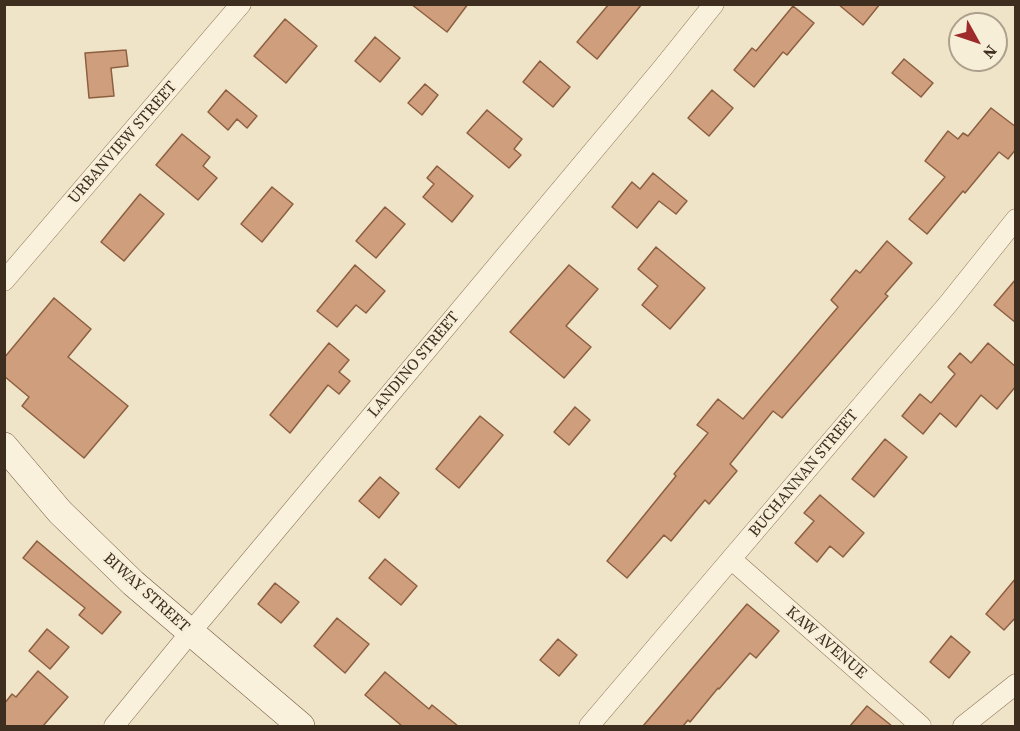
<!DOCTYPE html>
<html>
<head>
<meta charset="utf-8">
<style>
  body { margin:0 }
  #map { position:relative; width:1020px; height:731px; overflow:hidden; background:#f0e4c8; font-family:"Source Serif 4",serif }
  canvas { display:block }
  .frame { position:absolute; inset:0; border:6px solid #3d2e20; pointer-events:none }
  .north { position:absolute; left:948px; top:12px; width:60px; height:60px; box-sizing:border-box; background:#f7eed8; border:2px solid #ada18e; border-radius:50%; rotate:130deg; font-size:16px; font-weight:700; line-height:24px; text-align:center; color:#3d2e20 }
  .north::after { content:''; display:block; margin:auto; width:21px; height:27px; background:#9e2a2b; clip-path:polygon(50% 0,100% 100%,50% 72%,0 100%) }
</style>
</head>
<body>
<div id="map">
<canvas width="1020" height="731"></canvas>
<div class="frame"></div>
<div class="north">N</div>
</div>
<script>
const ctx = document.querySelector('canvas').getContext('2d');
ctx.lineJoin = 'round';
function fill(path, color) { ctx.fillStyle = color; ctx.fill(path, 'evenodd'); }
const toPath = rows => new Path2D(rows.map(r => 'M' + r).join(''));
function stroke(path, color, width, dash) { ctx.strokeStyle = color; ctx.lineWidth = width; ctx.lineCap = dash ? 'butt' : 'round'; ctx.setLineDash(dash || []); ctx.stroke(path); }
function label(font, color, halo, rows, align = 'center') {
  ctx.font = font + ' "Source Serif 4",serif'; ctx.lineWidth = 4.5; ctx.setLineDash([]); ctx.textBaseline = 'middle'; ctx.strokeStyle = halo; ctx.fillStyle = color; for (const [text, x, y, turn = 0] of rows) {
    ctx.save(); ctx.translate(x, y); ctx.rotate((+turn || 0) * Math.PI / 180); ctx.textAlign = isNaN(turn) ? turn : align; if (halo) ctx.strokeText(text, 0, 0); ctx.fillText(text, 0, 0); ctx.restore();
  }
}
const building = toPath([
  [411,4,468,4,447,32,411,4],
  [609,4,642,4,597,59,577,42,609,4],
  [838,4,880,4,863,25,838,4],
  [793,6,814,23,787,55,783,52,754,87,734,70,752,48,756,51,793,6],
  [285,19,317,46,286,83,254,56,285,19],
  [375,37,400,58,380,82,355,61,375,37],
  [126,50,128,66,111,68,114,96,89,98,85,53,126,50],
  [904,59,933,83,921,97,892,73,904,59],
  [540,61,570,87,553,107,523,82,540,61],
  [425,84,438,95,422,115,408,103,425,84],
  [226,90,257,116,247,128,237,119,228,130,208,112,226,90],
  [712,90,733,108,709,136,688,118,712,90],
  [991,108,1016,127,1016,149,1008,159,999,152,965,193,963,191,927,234,909,219,945,177,925,161,948,131,958,139,963,133,968,136,991,108],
  [487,110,522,139,514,149,521,155,509,168,467,133,487,110],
  [182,134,210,157,203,166,217,178,198,200,156,165,182,134],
  [437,166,473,196,452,222,423,197,434,184,427,178,437,166],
  [653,173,687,201,676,214,659,201,637,228,612,207,632,182,640,189,653,173],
  [272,187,293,204,262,242,241,224,272,187],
  [140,194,164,214,124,261,101,242,140,194],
  [385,207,405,224,376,258,356,241,385,207],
  [887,241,912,263,885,294,888,296,782,418,773,411,730,464,737,471,709,504,705,500,671,541,664,535,627,578,607,561,676,476,674,474,708,433,697,425,718,399,743,419,838,307,831,300,856,270,860,273,887,241],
  [656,247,705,288,670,329,642,305,658,286,638,269,656,247],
  [355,265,385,291,366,313,356,305,337,327,317,311,355,265],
  [569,265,598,289,566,326,591,347,564,378,510,332,569,265],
  [1016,279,1016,323,994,305,1016,279],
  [54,298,91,329,68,357,128,406,84,458,22,406,29,397,4,376,4,358,54,298],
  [329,343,349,360,339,372,350,381,339,394,328,385,290,433,270,415,329,343],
  [988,343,1016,367,1016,386,997,409,981,395,956,427,940,413,923,434,902,416,920,394,931,403,955,374,948,367,960,353,971,363,988,343],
  [575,407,590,420,569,445,554,432,575,407],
  [480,416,503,435,459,488,436,469,480,416],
  [885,439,907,457,874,497,852,479,885,439],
  [380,477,399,493,379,518,359,501,380,477],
  [820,495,864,533,843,557,830,546,817,562,795,543,814,521,804,513,820,495],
  [37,541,121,612,102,634,79,615,85,608,23,558,37,541],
  [385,559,417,586,401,605,369,578,385,559],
  [1016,578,1016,617,1004,630,986,614,1016,578],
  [275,583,299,602,281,623,258,604,275,583],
  [747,604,779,631,756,658,750,653,719,689,718,688,690,722,688,720,683,726,643,726,747,604],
  [337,618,369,644,345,673,314,646,337,618],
  [47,629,69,647,50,669,29,651,47,629],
  [951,636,970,652,949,678,930,662,951,636],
  [558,639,577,655,559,676,540,660,558,639],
  [38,671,68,697,43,726,4,726,4,704,12,694,16,697,38,671],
  [385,672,429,709,432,705,458,726,402,726,365,695,385,672],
  [867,706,892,726,850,726,867,706]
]);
fill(building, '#cf9f7d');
stroke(building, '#8d5f41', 1.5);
const street = toPath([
  [4,281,241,4],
  [731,559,921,726],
  [114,726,190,633,661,70,714,4],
  [589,726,948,304,1016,219],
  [963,726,1016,684]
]);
const secondary = toPath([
  [4,446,60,512,133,583,301,726]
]);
stroke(street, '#8d765c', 21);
stroke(secondary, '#6f573f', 28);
stroke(street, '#faf1dc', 20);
stroke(secondary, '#faf1dc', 27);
label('16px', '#3d2e20', '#f7eed8', [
  ["URBANVIEW STREET",123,143,-49],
  ["LANDINO STREET",414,365,-50],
  ["BUCHANNAN STREET",804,474,-50],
  ["BIWAY STREET",146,593,42],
  ["KAW AVENUE",826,643,41]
]);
</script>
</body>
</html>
